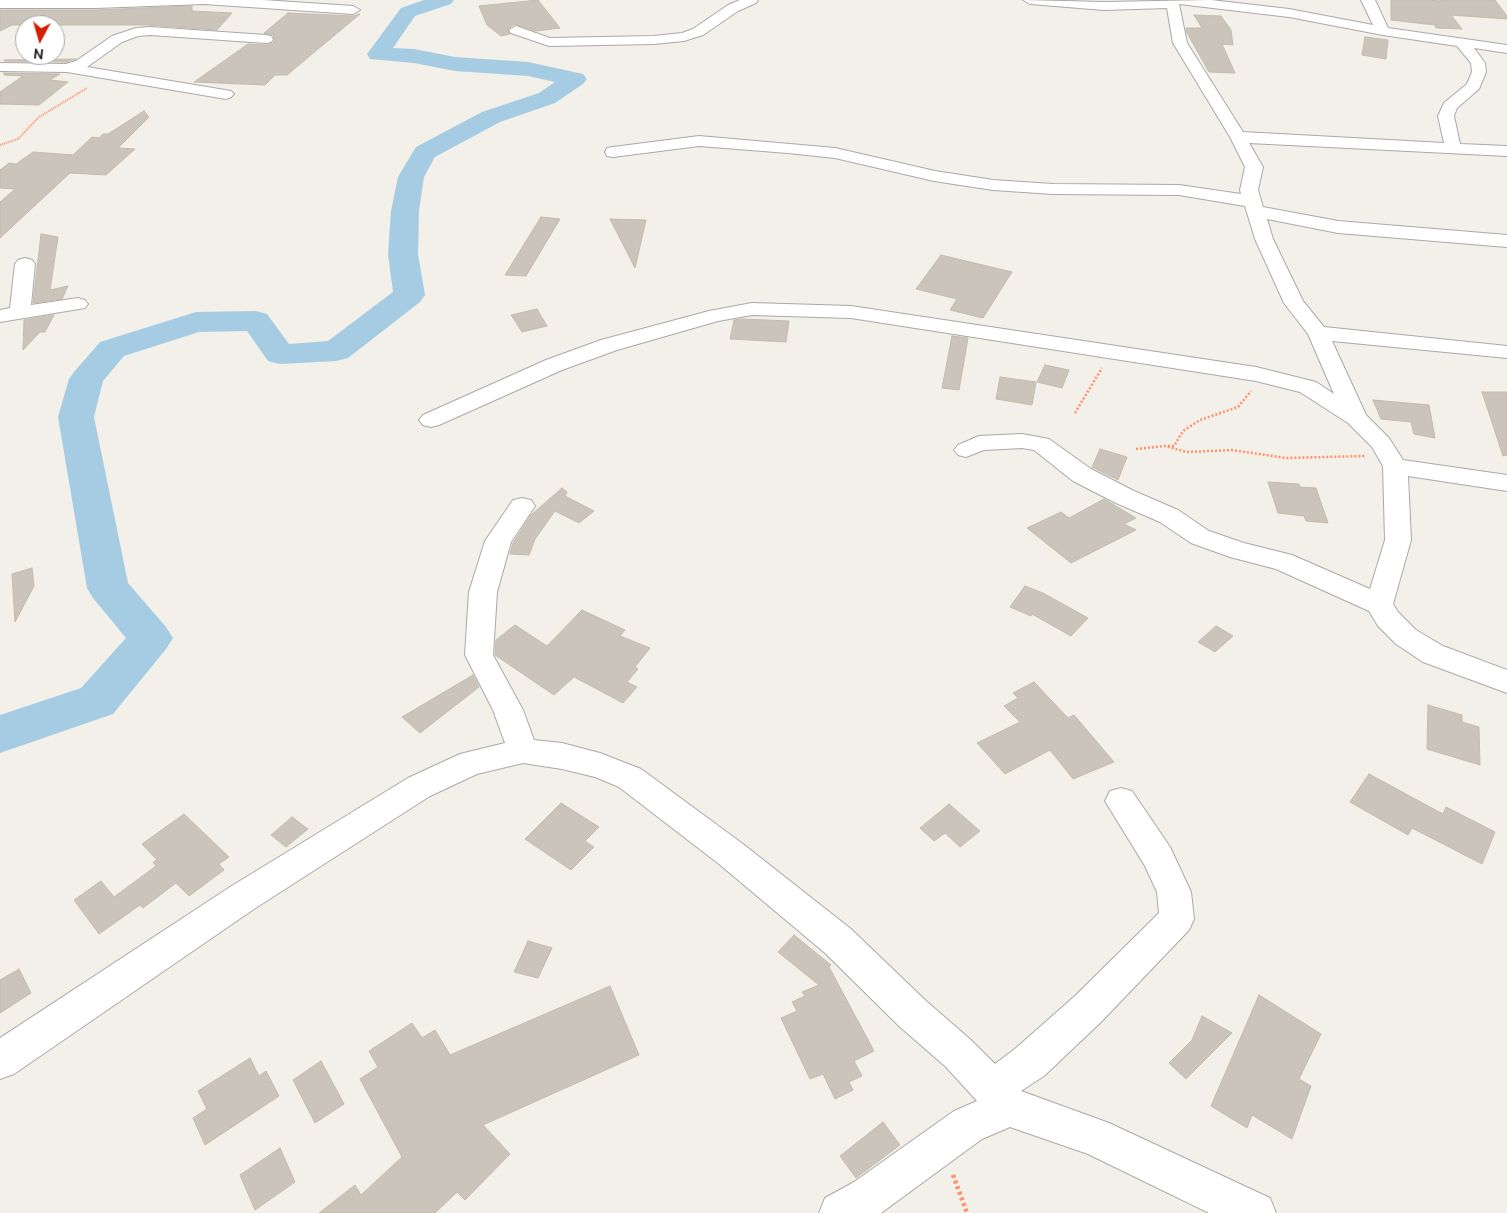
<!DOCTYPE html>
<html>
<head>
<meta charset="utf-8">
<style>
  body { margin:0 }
  #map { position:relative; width:1507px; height:1213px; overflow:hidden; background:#f2f0e8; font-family:Ubuntu,sans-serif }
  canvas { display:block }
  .north { position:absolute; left:15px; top:15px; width:50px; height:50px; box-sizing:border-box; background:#fff; border:1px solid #a7a7a7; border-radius:50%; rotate:186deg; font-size:14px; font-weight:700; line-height:20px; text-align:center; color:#222 }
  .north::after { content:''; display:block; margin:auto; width:18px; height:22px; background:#d31e00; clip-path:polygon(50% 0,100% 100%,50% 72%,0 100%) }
</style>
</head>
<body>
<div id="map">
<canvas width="1507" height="1213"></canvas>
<div class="north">N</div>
</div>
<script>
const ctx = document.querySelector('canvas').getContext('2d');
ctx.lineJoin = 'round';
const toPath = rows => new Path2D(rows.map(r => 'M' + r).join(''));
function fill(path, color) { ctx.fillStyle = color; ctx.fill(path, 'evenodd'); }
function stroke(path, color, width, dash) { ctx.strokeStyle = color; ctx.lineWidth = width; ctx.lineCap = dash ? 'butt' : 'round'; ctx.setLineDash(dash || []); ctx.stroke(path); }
fill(toPath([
  [424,0,454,0,451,4,415,16,393,48,414,49,455,57,528,62,583,74,587,79,583,84,555,103,500,122,435,157,424,177,419,211,418,254,425,295,420,302,348,358,336,361,280,364,268,361,247,331,199,332,124,356,103,381,94,417,128,583,166,627,173,638,166,649,113,714,0,753,0,715,81,688,126,638,93,598,87,588,58,417,69,379,74,372,100,342,196,312,256,311,267,314,289,344,328,341,393,292,388,254,391,211,398,177,416,147,482,112,539,93,555,82,528,76,455,71,414,63,370,59,367,54,401,8,424,0]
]), '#a6cce3');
const building = toPath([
  [538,0,560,28,536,31,515,24,507,30,510,34,501,36,487,25,479,6,538,0],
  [1391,0,1438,0,1440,2,1440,0,1495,0,1507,16,1507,19,1451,15,1462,29,1436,28,1435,25,1391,20,1391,0],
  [192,6,192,11,232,13,217,30,148,25,12,25,0,31,0,10,96,10,192,6],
  [288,13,353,16,360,14,287,75,275,75,265,85,194,82,248,44,266,45,273,43,275,40,273,35,264,33,288,13],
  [1194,15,1221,16,1231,30,1233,45,1222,44,1235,73,1209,72,1187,33,1186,28,1202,28,1194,15],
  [1365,37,1388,40,1386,59,1362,55,1365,37],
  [76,59,66,62,4,61,4,60,76,59],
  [4,73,60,74,50,80,68,82,39,105,0,104,0,92,23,76,4,75,4,73],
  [144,111,149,117,118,148,135,149,106,175,70,173,0,238,0,202,15,189,0,188,0,170,9,163,16,164,33,152,73,155,92,137,99,138,103,134,108,134,144,111],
  [541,217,560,219,526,276,505,275,541,217],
  [610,219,646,220,635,268,610,219],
  [41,234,58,237,50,290,68,286,62,299,33,303,41,234],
  [941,255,1012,272,983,318,950,310,957,299,916,289,941,255],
  [537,309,547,326,522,332,511,315,537,309],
  [54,315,45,332,40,332,23,350,24,320,54,315],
  [743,319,789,321,786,342,730,339,734,320,743,319],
  [952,336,968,338,959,390,942,388,952,336],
  [1045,365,1069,370,1062,388,1037,382,1045,365],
  [1000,377,1036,382,1032,405,996,399,1000,377],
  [1482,392,1507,392,1507,455,1503,456,1482,392],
  [1373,400,1429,405,1435,438,1414,434,1411,422,1381,419,1373,400],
  [1100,449,1127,457,1118,480,1092,467,1100,449],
  [1268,482,1299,484,1300,487,1316,488,1328,523,1306,521,1304,516,1278,513,1268,482],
  [562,488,567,492,565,496,594,511,579,523,555,511,535,539,529,555,510,554,513,543,531,515,562,488],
  [1104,499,1136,518,1124,524,1136,530,1071,563,1027,528,1061,512,1069,518,1104,499],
  [32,568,34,586,15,622,12,574,32,568],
  [1025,586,1043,593,1088,618,1071,636,1032,614,1031,616,1010,607,1025,586],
  [582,610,625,630,620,636,650,648,635,667,638,669,627,682,637,687,623,703,574,677,554,695,495,655,496,640,515,625,547,646,582,610],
  [1216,626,1233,636,1215,652,1198,642,1216,626],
  [473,675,479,687,420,733,402,717,473,675],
  [1034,682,1068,718,1074,715,1114,762,1073,779,1050,750,1005,774,977,743,1020,722,1004,706,1018,698,1013,693,1034,682],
  [1428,705,1462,715,1462,722,1479,727,1480,765,1427,749,1428,705],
  [1369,774,1443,814,1446,807,1495,832,1482,864,1412,828,1408,835,1350,802,1369,774],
  [561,803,599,827,585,841,594,847,571,870,525,839,561,803],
  [949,804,980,831,960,847,945,833,934,841,920,828,949,804],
  [184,814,229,857,219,864,224,870,189,896,176,883,143,908,140,905,99,934,74,900,101,881,114,897,156,866,153,862,157,860,142,844,184,814],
  [292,817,308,829,286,847,271,835,292,817],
  [794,935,831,965,829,967,874,1051,854,1061,862,1076,849,1082,853,1090,835,1099,823,1074,810,1079,781,1018,797,1011,792,1002,805,996,802,992,819,985,778,952,794,935],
  [528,941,552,948,538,978,514,972,528,941],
  [19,969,31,993,0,1013,0,980,19,969],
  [610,986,639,1055,483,1125,510,1154,465,1200,457,1192,435,1213,319,1213,355,1185,361,1195,402,1157,360,1079,378,1067,369,1051,412,1023,422,1038,435,1030,450,1055,610,986],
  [1259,995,1321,1034,1299,1079,1311,1086,1292,1139,1252,1115,1247,1128,1211,1106,1259,995],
  [1202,1016,1232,1033,1186,1079,1169,1063,1192,1040,1202,1016],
  [250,1058,259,1076,266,1071,279,1096,205,1145,193,1118,207,1109,198,1091,250,1058],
  [321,1061,344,1104,315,1123,293,1080,321,1061],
  [883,1122,900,1145,856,1178,840,1156,883,1122],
  [280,1148,295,1182,255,1210,240,1175,280,1148]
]);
fill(building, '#cbc4ba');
stroke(building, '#c6baa9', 1);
const minor = toPath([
  [0,0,263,0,353,6,360,10,353,14,204,4,96,8,0,8,0,0],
  [740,0,758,0,756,3,738,11,703,35,684,41,654,44,549,46,511,33,509,30,516,26,550,38,654,36,682,33,693,29,728,5,740,0],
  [1023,0,1104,2,1211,0,1289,9,1373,25,1361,0,1375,0,1388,28,1507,45,1507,53,1474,48,1485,63,1486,72,1479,89,1457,108,1454,116,1460,144,1507,146,1507,156,1249,143,1263,167,1258,190,1263,207,1338,221,1507,235,1507,247,1338,233,1267,219,1273,239,1303,301,1324,327,1507,346,1507,358,1332,341,1366,415,1389,438,1403,460,1507,475,1507,491,1408,476,1411,540,1393,604,1398,612,1416,630,1443,646,1507,670,1507,693,1423,662,1396,644,1378,626,1369,611,1276,569,1230,557,1191,543,1160,522,1116,503,1073,481,1034,450,1022,448,984,450,966,457,958,455,954,450,958,445,979,436,1022,434,1049,439,1091,469,1134,491,1178,510,1209,531,1244,543,1292,555,1370,589,1385,540,1383,466,1372,447,1348,423,1300,392,1256,381,851,318,752,315,718,321,617,350,562,370,439,425,431,427,423,425,419,420,423,415,546,360,601,340,709,311,752,303,851,306,1256,367,1316,382,1334,394,1308,334,1284,303,1255,239,1245,206,1179,195,1053,194,993,190,934,181,835,158,788,153,699,146,613,157,607,156,605,152,607,148,613,147,699,136,835,148,935,171,993,180,1053,184,1179,185,1241,194,1240,190,1245,167,1230,137,1173,43,1167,8,1104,10,1030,4,1023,0],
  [1179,4,1289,17,1383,35,1457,46,1471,63,1472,72,1467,84,1444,103,1438,116,1444,143,1243,132,1187,43,1179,4],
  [150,27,266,35,271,36,273,39,271,42,266,43,150,35,138,36,122,42,87,67,231,91,234,94,231,97,226,99,67,72,0,71,0,63,66,64,76,61,112,36,136,28,150,27],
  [25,258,32,260,35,264,31,305,78,298,85,300,88,304,85,308,0,322,0,310,10,308,15,264,18,260,25,258],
  [522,498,531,500,535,506,511,542,497,592,493,655,523,710,534,740,562,743,600,753,641,769,743,844,851,929,925,1000,972,1041,995,1064,1016,1048,1075,996,1159,913,1157,892,1145,866,1105,801,1110,791,1121,788,1132,791,1170,847,1191,892,1194,919,1189,930,1101,1022,1044,1076,1021,1091,1109,1123,1270,1198,1276,1213,1209,1213,1088,1154,1010,1127,982,1139,881,1213,819,1213,825,1198,854,1182,954,1111,977,1101,946,1067,899,1026,825,953,719,864,619,787,595,777,562,769,523,763,477,774,430,796,254,909,14,1074,0,1079,0,1038,230,887,408,778,460,754,505,743,493,710,465,655,469,592,485,541,513,500,522,498]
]);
stroke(minor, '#a9a9a9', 2);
stroke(toPath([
  [0,145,18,139,39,117,87,88]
]), '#ff906c', 2, [1, 1]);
stroke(toPath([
  [1075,413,1102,368],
  [1168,446,1174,446,1183,431,1200,420,1238,407,1251,391],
  [1136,449,1165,446,1187,452,1232,450,1286,458,1365,456]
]), '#ff906c', 2.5, [2, 2]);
stroke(toPath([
  [953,1175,967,1213]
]), '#ff906c', 4.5, [3, 3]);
fill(minor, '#fff');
</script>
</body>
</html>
